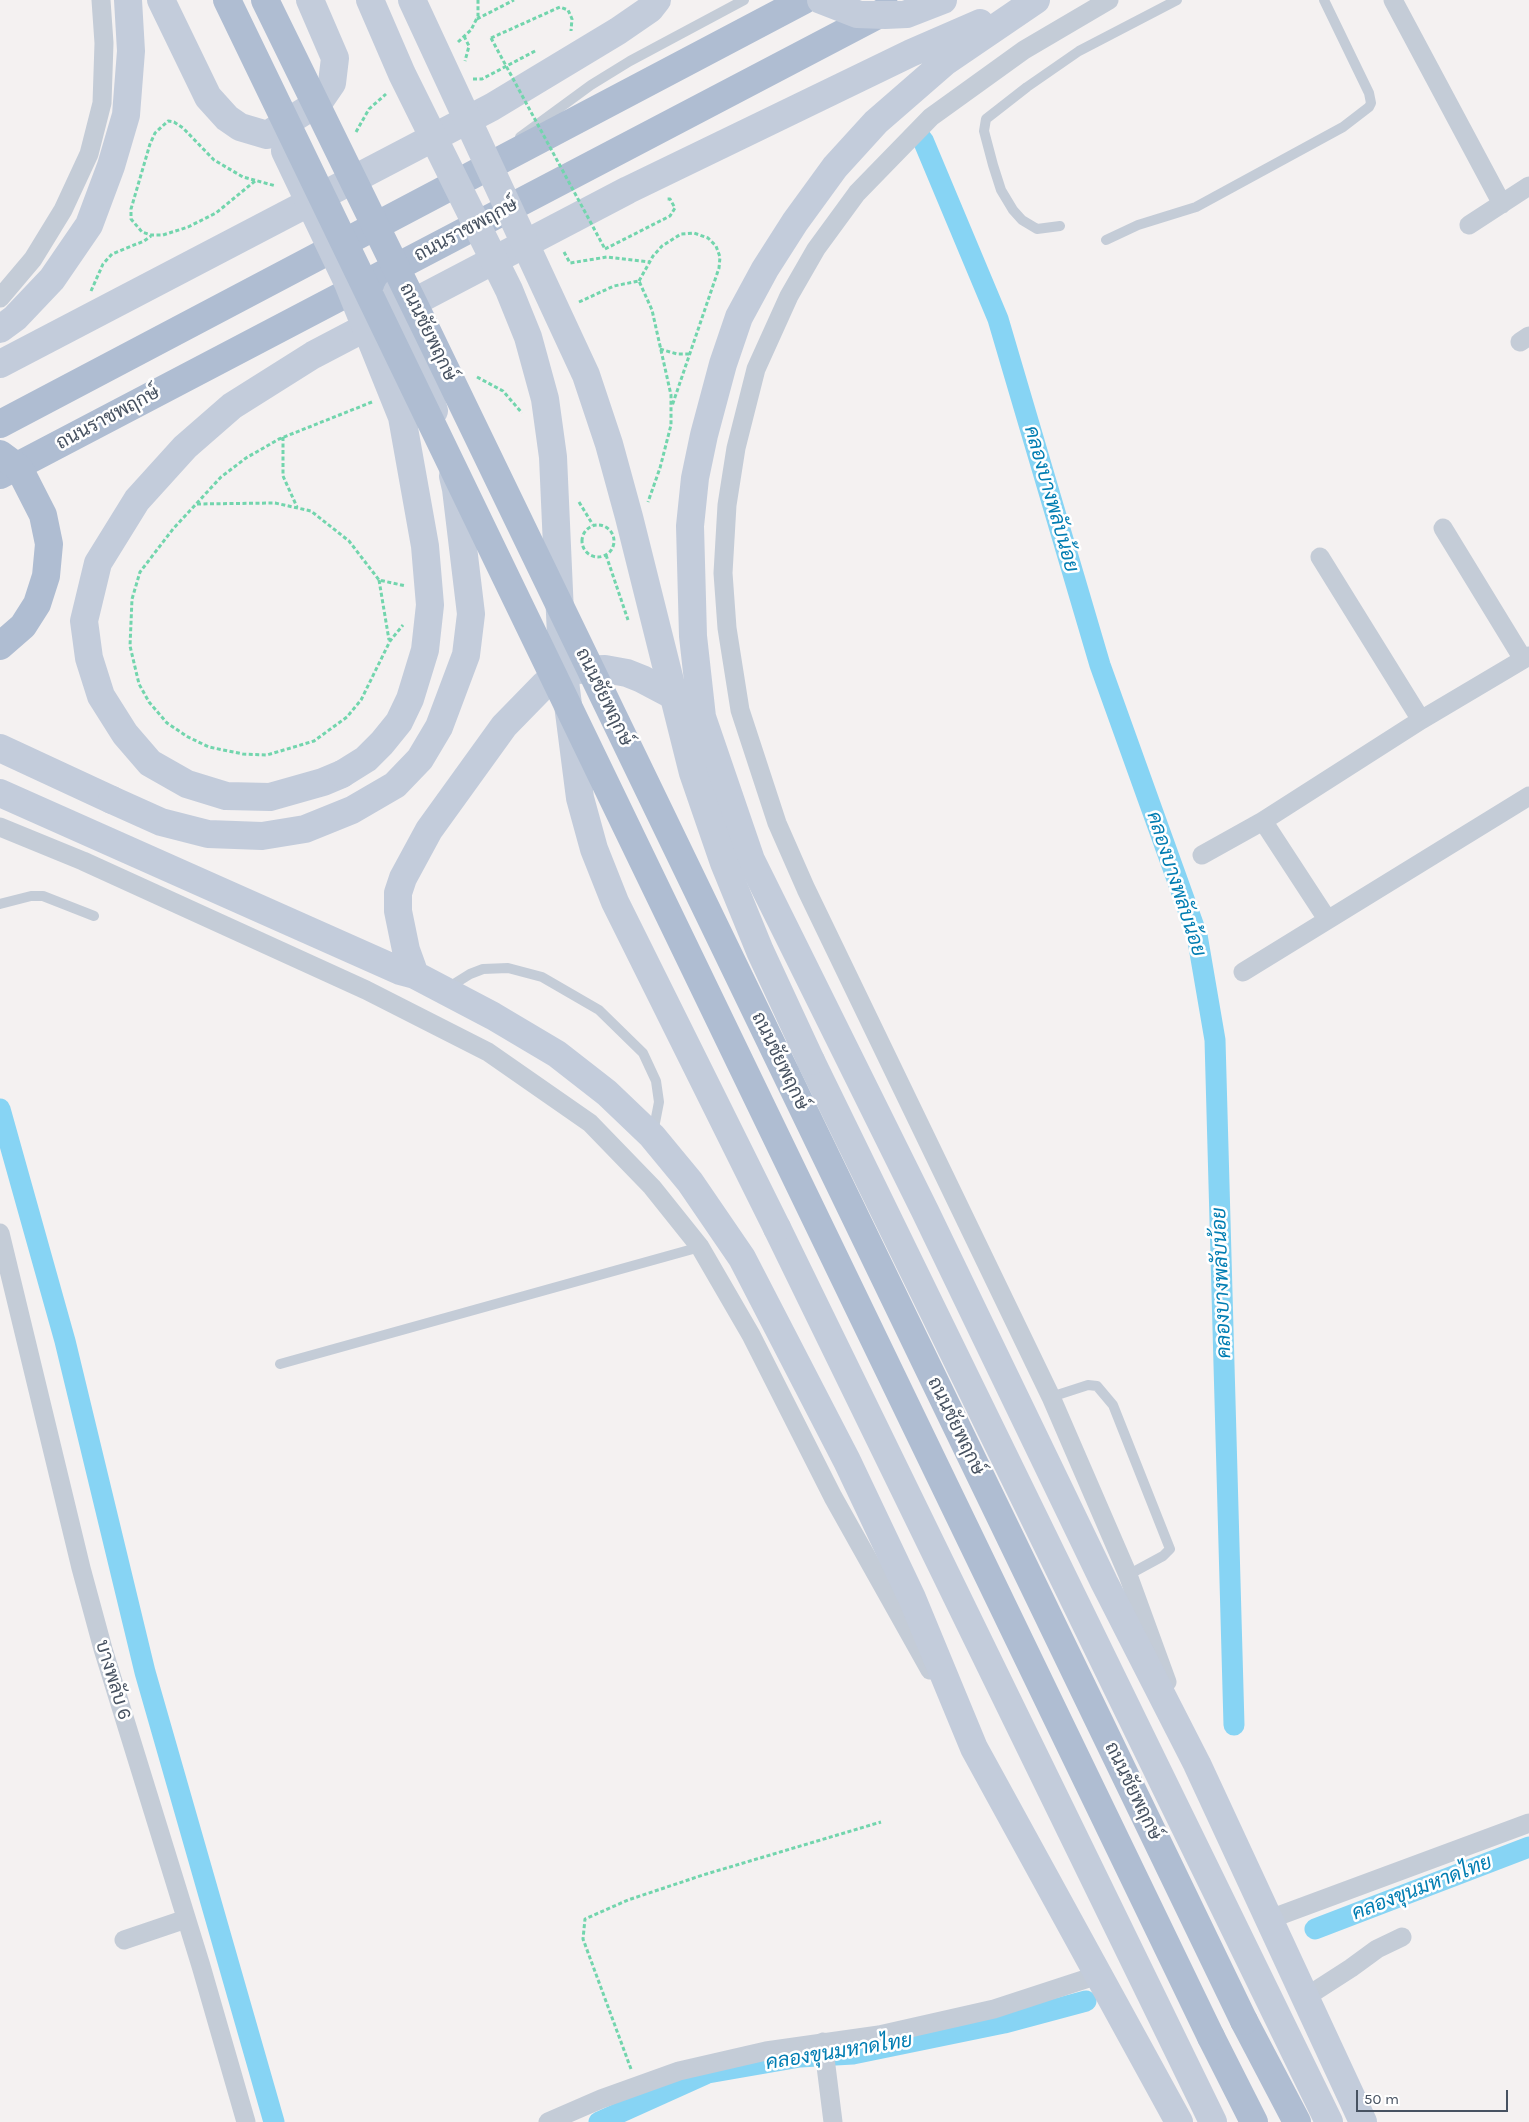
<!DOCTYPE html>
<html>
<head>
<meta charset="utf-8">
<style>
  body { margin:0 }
  #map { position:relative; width:1529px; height:2122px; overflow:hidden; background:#f4f1f1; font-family:Karla,sans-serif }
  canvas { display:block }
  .scale { position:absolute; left:1356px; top:2090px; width:152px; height:22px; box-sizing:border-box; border:2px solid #475261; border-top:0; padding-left:6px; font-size:15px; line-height:18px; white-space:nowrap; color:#475261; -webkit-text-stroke:4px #fff; paint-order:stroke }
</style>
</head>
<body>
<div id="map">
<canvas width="1529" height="2122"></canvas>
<div class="scale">50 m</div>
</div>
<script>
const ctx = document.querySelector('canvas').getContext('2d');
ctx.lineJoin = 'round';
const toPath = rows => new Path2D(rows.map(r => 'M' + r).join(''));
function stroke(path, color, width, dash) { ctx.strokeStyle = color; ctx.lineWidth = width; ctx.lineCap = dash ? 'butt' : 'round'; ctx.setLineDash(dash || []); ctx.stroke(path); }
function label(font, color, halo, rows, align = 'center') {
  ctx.font = font + ' Karla,Sarabun,sans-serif'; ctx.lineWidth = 5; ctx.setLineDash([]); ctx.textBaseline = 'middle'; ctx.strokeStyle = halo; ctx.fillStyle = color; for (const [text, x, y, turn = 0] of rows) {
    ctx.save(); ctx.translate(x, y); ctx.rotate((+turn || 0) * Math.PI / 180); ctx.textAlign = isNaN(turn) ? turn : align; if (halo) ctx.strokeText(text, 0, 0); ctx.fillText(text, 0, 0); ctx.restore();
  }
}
stroke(toPath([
  [923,140,998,319,1100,665,1197,935,1215,1040,1234,1725],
  [0,1109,65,1341,145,1672,274,2122],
  [1315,1929,1529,1847],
  [599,2122,708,2073,800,2057,853,2054,1004,2023,1086,2001]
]), '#87d4f4', 21);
stroke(toPath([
  [477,19,514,0],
  [464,36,469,46,465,61],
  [491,38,560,7,568,10,572,19,571,31],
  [458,42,471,30,478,16,478,0],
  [473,79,482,79,537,50],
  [356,132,369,109,386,94],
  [255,181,216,213,188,227,163,235,151,235,142,232,131,219,131,209,150,144,155,133,168,121,174,122,183,128,214,160,243,177,276,186],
  [605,249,670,216,675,208,670,199,666,199],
  [564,252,570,263,607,257,650,262],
  [639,281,653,256,662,246,681,234,694,233,708,238,716,246,720,257,719,268,672,406],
  [91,291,103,264,112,254,144,241,151,236],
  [579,302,614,286,639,281,652,310,671,395,671,425,660,468,648,502],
  [660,349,677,354,690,354],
  [477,377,503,391,522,413],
  [372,402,279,439,246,458,221,477,173,529,140,572,132,599,130,646,139,684,149,702,167,723,188,737,209,747,243,754,267,755,314,741,347,717,361,700,390,641,403,625],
  [283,437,283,476,297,507],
  [579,502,593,525],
  [197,504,275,503,311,511,349,541,379,580,406,586],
  '582 541a16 16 0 1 1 32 0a16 16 0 1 1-32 0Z',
  [606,555,628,620],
  [379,580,389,640],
  [631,2069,583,1939,585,1919,628,1900,703,1875,881,1822]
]), '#72d5ad', 3, [4, 2.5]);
stroke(toPath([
  [520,137,591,85,630,61,744,0],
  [1060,226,1037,229,1022,220,1013,210,1001,190,993,165,984,131,986,119,1027,87,1079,51,1177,0],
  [1106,240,1138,225,1196,207,1343,127,1369,107,1371,103,1369,93,1324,0],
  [0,904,31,896,43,896,94,916],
  [446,989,470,974,483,969,508,968,542,977,599,1010,643,1053,656,1081,659,1102,653,1133],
  [280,1364,700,1247],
  [1051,1397,1088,1385,1097,1386,1113,1405,1170,1549,1163,1556,1128,1575]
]), '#c4ccd7', 10);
stroke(toPath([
  [1109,0,1024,50,931,117,857,193,816,249,789,296,756,369,736,448,727,505,723,573,727,628,740,710,777,823,806,889,1051,1397,1128,1575,1167,1682],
  [1393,0,1502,204],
  [1469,225,1529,186],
  [0,298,33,259,63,210,89,154,102,103,104,43,101,0],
  [1520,342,1529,336],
  [1443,528,1523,659],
  [1320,557,1421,720],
  [1263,821,1327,919],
  [0,827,83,861,366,990,488,1052,590,1123,652,1187,700,1247,751,1335,833,1497,930,1670],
  [1202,855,1263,821,1421,720,1529,656],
  [1243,972,1529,796],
  [0,1233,81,1568,103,1649,201,1966,246,2122],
  [1270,1919,1529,1823],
  [124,1940,186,1919],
  [1306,1997,1351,1968,1377,1949,1402,1937],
  [823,2042,833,2122],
  [548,2122,601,2099,679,2071,766,2051,879,2035,994,2009,1098,1975]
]), '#c4ccd7', 19);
stroke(toPath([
  [161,0,208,97,227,118,240,127,267,135,319,102,332,83,335,58,310,0],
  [1036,0,945,62,876,122,835,167,795,222,765,269,739,317,723,364,704,435,695,478,690,526,693,636,702,717,751,860,925,1211,1104,1582,1197,1764,1363,2122],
  [0,329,15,318,52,279,89,225,111,166,126,115,131,51,128,0],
  [0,364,492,107,618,31,650,9,657,0],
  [0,748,112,800],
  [342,774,323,782,270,797,226,796,187,784,150,763,125,734,101,696,89,658,84,621,98,563,137,500,185,447,232,406,313,355,628,190,911,53,980,23],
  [0,793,400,971,415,975,493,1016,557,1054,607,1093,652,1136,690,1182,742,1258,847,1461,912,1598,974,1748,1179,2122],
  [415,975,406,950,398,911,398,893,403,878,429,830,504,726,544,685,577,670,605,669,627,673,642,679,678,698,689,707],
  [811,1061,1329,2122],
  [777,1228,1213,2122]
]), '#c3ccdb', 28);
stroke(toPath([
  [0,424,804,0],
  [0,475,887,10],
  [1244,2021,1297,2122],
  [1211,2037,1254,2122]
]), '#afbdd2', 28);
stroke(toPath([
  [491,38,605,249]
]), '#72d5ad', 3, [4, 2.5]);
stroke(toPath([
  [370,0,402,74,509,290,528,337,545,399,553,457,562,658,580,798,594,849,615,902,777,1228],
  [412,0,586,375,609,444,629,517,693,773,724,863,760,951,811,1061],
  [821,0,857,14,885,15,907,14,943,0],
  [285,151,348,283,402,417,425,546,430,605,425,650,410,699,399,722,382,743,366,759,342,774],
  [397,292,404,308,434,411],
  [112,800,161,822,208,834,262,836,305,829,352,810,395,785,420,759,439,727,466,655,471,614,456,489,453,476]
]), '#c3ccdb', 28);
stroke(toPath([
  [227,0,1211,2037],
  [265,0,427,331,1244,2021],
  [0,454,19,468,43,515,49,544,46,576,37,604,23,626,0,646]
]), '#afbdd2', 28);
label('19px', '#475261', '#fff', [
  ["ถนนราชพฤกษ์",466,230,-28],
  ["ถนนชัยพฤกษ์",428,332,64],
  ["ถนนราชพฤกษ์",108,418,-28],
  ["ถนนชัยพฤกษ์",604,697,64],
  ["ถนนชัยพฤกษ์",780,1061,64],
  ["ถนนชัยพฤกษ์",956,1426,64],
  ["บางพลับ 6",113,1680,73],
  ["ถนนชัยพฤกษ์",1133,1791,64]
]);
label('italic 20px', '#017db2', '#fff', [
  ["คลองบางพลับน้อย",1051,499,74],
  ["คลองบางพลับน้อย",1176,884,72],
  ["คลองบางพลับน้อย",1222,1283,-92],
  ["คลองขุนมหาดไทย",1422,1888,-21],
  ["คลองขุนมหาดไทย",839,2052,-9]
]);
</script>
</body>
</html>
